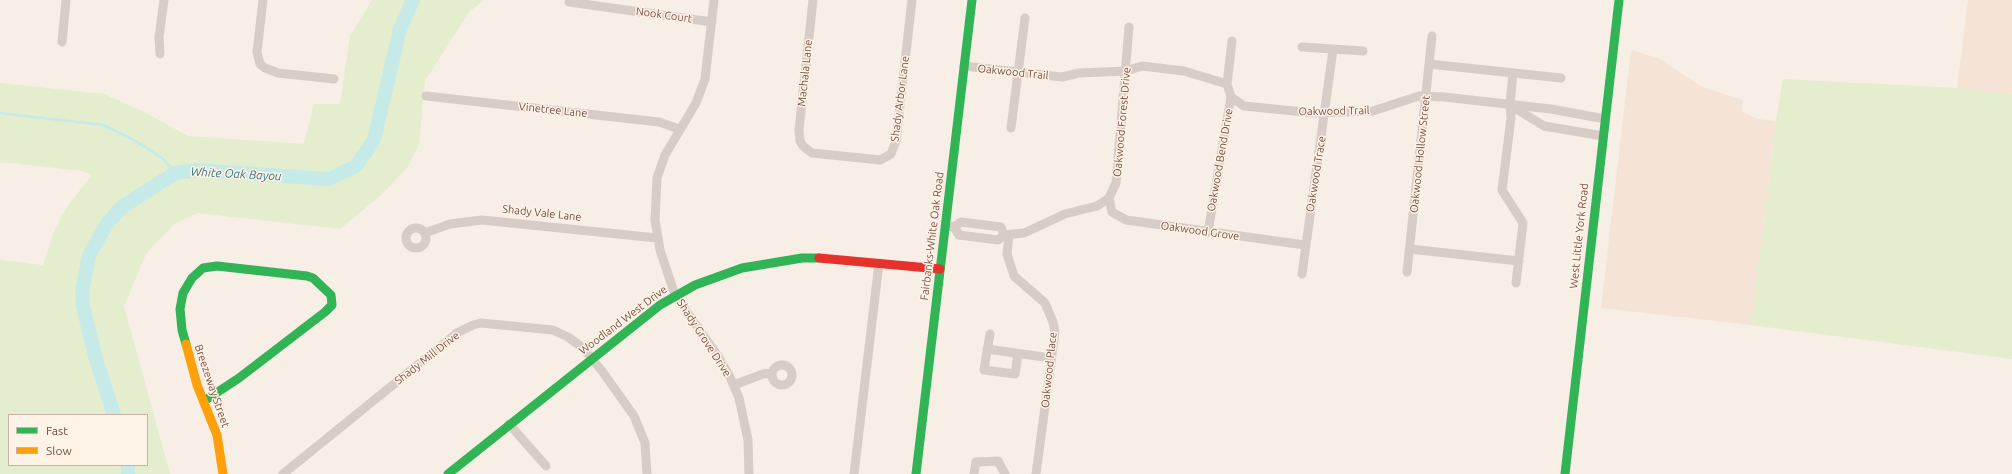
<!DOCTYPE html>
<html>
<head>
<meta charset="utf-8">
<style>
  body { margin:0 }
  #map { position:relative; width:2012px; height:474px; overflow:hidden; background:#f7eee6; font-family:Ubuntu,sans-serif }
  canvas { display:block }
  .legend { position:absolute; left:8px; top:414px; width:140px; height:52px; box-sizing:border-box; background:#fff2e6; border:1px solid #c8b1a5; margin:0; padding:5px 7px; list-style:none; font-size:12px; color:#765044 }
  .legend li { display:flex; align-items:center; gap:8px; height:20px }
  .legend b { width:20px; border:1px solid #c8b1a5 }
</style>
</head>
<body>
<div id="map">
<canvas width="2012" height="474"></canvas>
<ul class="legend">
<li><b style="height:5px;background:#30b455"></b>Fast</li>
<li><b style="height:5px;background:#ff9f0a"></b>Slow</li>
</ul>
</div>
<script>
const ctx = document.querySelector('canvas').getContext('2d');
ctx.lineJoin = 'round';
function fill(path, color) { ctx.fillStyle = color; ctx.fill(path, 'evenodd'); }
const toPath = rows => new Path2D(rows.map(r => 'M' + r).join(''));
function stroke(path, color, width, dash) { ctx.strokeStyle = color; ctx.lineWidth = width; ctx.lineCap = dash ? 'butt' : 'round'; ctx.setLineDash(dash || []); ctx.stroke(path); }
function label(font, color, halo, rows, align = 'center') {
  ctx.font = font + ' Ubuntu,sans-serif'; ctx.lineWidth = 3; ctx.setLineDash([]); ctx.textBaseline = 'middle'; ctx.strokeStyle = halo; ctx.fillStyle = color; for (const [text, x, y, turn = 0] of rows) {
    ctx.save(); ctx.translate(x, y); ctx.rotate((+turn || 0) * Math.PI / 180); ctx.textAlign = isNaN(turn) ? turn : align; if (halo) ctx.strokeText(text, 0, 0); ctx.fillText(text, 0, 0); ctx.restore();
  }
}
fill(toPath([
  [1968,0,2012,0,2012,94,1957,88],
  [1631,50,1658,58,1702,87,1743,100,1741,111,1758,119,1776,121,1751,325,1601,308]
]), '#f5e4d6');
fill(toPath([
  [372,0,484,0,469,12,425,81,419,145,408,167,382,194,340,229,198,213,174,224,146,254,124,306,170,474,0,474,0,260,43,265,53,234,60,219,70,203,91,176,83,171,0,162,0,83,104,94,146,113,188,136,304,144,314,104,340,104,350,36],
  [9,415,147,415,147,465,9,465],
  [1783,79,1957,88,2012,94,2012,359,1751,325,1776,121]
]), '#e4edce');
stroke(toPath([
  [0,113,103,125,134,140,162,158,175,173]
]), '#c6eae8', 2.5);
stroke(toPath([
  [114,415,95,356,83,306,82,292,89,255,108,222,122,207,175,173,196,170,329,179,356,166,374,140,400,29,413,0],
  [128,465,128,474]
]), '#c6eae8', 14);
stroke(toPath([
  [263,0,257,52,260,64,265,68,278,73,334,79],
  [714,0,705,79,696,103,665,155,657,178,655,220,660,250,675,295,718,356,730,377,739,398,748,440,749,474],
  [813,0,799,130,800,141,803,146,812,153,880,160,891,154,896,141,912,0],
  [569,2,712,22],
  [62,42,66,0],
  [1302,47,1363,51],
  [160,54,159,37,164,0],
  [1429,64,1561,78],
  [964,66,1062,77,1079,73,1126,71,1142,66,1184,71,1227,84],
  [1513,73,1510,105,1511,118,1502,190,1523,223,1516,283],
  [426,96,659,122,679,129],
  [1231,97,1244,106,1314,113,1373,111,1419,96,1444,97,1551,109,1605,119],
  [1513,107,1544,126,1603,136],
  [1011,128,1025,18],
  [1109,198,1112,212,1126,220,1305,245],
  [949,226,954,227,961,222,1001,227,1004,235],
  [954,227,959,235,998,240,1004,235,1024,233,1065,214,1097,206,1109,198,1116,183,1129,27],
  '406 238a10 10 0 1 1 20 0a10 10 0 1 1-20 0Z',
  [1208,232,1231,97,1227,84,1232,41],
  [425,233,450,224,482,220,657,238],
  [1009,235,1007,254,1014,276,1045,303,1053,322,1055,332,1036,474],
  [1410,249,1519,261],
  [1407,272,1432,36],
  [1302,274,1333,50],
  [990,334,984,370,1015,374,1018,354],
  [987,349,1051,358],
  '772 375a10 10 0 1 1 20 0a10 10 0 1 1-20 0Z',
  [734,385,763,374,772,373],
  [509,424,546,466],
  [283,474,457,333,473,325,481,323,553,330,568,337,583,348,602,371,634,416,645,443,647,474],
  [854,474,879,263],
  [974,474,976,462,998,461,1005,474]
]), '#d8ccc7', 9);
stroke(toPath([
  [186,344,182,330,180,309,183,293,192,278,203,268,217,266,307,276,313,278,331,295,332,305,325,312,239,378,204,401],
  [448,474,660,305,695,285,742,268,802,258,819,258],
  [916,474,972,0],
  [1565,474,1619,0]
]), '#30b455', 9);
stroke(toPath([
  [186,344,197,385,217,435,223,474]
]), '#ff9f0a', 9);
stroke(toPath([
  [819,258,940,269]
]), '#e5322d', 9);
label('11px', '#765044', '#fff2e6', [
  ["Nook Court",664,15,8],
  ["Oakwood Trail",1013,72,6],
  ["Machala Lane",805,73,-84],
  ["Shady Arbor Lane",900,99,-83],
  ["Vinetree Lane",553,110,6],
  ["Oakwood Trail",1334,111,-1],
  ["Oakwood Forest Drive",1122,122,-85],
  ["Oakwood Hollow Street",1420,154,-84],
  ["Oakwood Bend Drive",1220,160,-80],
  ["Oakwood Trace",1316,174,-81],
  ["Shady Vale Lane",542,213,6],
  ["Oakwood Grove",1200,231,8],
  ["Fairbanks-White Oak Road",932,236,-83],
  ["West Little York Road",1579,236,-84],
  ["Woodland West Drive",623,320,-37],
  ["Shady Grove Drive",704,338,57],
  ["Shady Mill Drive",427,358,-38],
  ["Oakwood Place",1049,370,-84],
  ["Breezeway Street",212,386,71]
]);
label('italic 12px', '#367a7e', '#fff2e6', [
  ["White Oak Bayou",236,174,3]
]);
</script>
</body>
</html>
